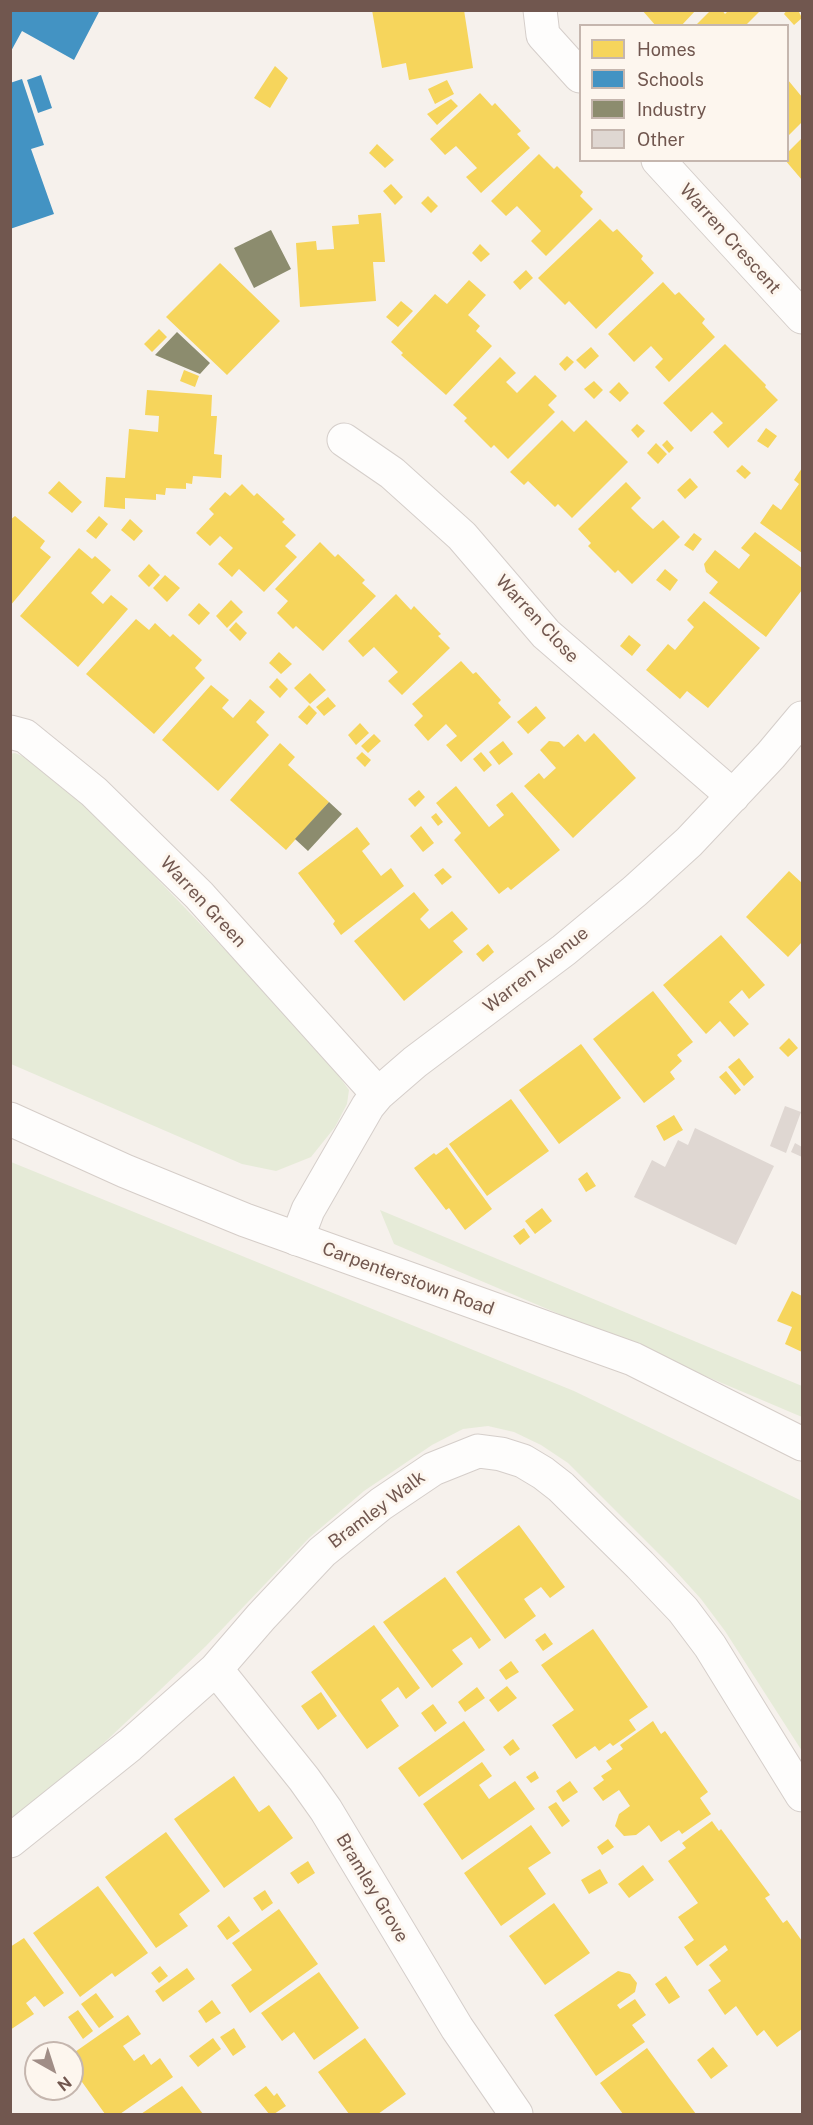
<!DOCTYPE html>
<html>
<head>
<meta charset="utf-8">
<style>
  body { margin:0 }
  #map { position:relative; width:813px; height:2125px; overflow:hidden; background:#f6f1ec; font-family:"Public Sans",sans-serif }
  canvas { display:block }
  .frame { position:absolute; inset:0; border:12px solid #71574f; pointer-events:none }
  .legend { position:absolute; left:579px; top:24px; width:210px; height:138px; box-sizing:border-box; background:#fdf6ee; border:2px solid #c5b6ae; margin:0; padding:8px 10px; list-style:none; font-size:18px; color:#71574f }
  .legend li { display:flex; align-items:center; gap:12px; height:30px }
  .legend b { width:30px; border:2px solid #c5b6ae }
  .north { position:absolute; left:24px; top:2041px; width:60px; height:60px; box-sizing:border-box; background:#fdf6ee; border:2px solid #c5b6ae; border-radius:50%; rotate:141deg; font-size:16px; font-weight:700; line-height:24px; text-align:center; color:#71574f }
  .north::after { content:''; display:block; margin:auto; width:21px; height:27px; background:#a08d86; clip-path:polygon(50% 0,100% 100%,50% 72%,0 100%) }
</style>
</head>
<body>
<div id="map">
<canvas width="813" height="2125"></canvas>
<div class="frame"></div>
<ul class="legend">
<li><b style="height:16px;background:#f6d55c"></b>Homes</li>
<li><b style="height:16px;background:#4393c3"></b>Schools</li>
<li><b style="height:16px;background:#8c8c6e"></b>Industry</li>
<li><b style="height:16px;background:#dfd7d2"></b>Other</li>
</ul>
<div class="north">N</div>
</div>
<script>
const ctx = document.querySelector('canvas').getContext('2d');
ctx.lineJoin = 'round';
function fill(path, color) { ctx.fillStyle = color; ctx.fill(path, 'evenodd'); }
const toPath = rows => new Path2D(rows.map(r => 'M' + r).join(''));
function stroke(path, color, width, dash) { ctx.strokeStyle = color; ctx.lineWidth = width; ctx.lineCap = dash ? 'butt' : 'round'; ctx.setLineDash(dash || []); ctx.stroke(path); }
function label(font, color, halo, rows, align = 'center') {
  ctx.font = font + ' "Public Sans",sans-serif'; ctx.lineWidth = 6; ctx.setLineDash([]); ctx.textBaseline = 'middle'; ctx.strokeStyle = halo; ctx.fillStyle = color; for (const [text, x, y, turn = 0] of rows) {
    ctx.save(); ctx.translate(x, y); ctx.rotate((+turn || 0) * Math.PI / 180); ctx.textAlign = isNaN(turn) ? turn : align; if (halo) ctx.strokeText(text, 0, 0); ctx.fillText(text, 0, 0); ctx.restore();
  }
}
fill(toPath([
  [15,753,27,758,98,817,231,956,336,1072,349,1090,347,1104,335,1127,311,1157,276,1171,242,1164,11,1064,10,754],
  [11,1162,574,1391,802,1501,802,1751,725,1631,701,1599,673,1568,568,1463,541,1445,514,1432,488,1426,463,1429,432,1445,364,1491,309,1538,206,1646,159,1691,88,1758,11,1820],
  [380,1210,802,1386,802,1417,394,1244]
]), '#e6ebd8');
fill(toPath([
  [372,10,464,10,473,68,409,80,406,63,382,68],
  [642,10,696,10,681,26,656,26],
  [711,10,722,10,725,14,729,10,761,10,745,26,695,26],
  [787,10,798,10,802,18,794,25,784,14],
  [275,66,288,78,270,108,254,98],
  [447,80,454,94,435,104,428,89],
  [788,80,802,97,802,122,788,136],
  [480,93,492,106,495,103,521,131,517,134,530,148,481,193,466,177,477,168,456,146,445,155,430,139],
  [451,99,458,106,437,125,427,114],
  [802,138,802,180,785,160,788,160,788,152],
  [377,144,394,160,385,168,369,153],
  [539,154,554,169,557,166,583,192,580,196,593,209,546,256,531,241,541,231,517,206,506,216,491,201],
  [391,184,403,197,395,205,383,191],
  [428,196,438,206,431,213,421,203],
  [381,213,385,262,373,262,376,301,300,307,296,243,316,241,317,250,334,249,332,226,359,224,358,215],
  [600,219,613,232,617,229,643,256,641,259,654,273,596,329,569,301,565,305,538,278],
  [480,244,490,254,481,262,472,253],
  [220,263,280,321,227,375,166,317],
  [526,270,533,278,520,290,513,282],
  [469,280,486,295,468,315,480,326,476,331,492,346,446,395,401,355,403,353,391,342,435,294,447,304],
  [663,282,675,295,679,292,705,319,702,323,715,337,669,382,655,367,663,359,651,346,634,362,608,334],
  [401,301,413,311,398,327,386,317],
  [159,329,167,337,152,352,144,344],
  [725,344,766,385,765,387,778,400,728,448,713,432,723,423,712,412,691,432,663,403],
  [591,347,599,356,585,369,576,360],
  [567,356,574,362,565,371,559,364],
  [500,357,516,373,506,382,517,393,535,375,557,396,548,405,555,412,508,459,494,445,491,448,464,421,467,418,453,405],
  [184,370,199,376,195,387,180,381],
  [594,381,603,390,594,399,584,389],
  [619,382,629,393,620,402,609,392],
  [147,390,212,395,211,416,217,416,214,454,222,455,221,478,193,476,192,484,186,483,186,489,166,488,165,495,156,494,156,500,125,498,125,509,104,507,106,477,125,478,129,429,158,432,159,416,145,415],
  [562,420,574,432,586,420,628,462,572,518,558,504,555,507,528,481,524,485,510,472],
  [637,424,645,431,638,438,631,430],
  [766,428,777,436,768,448,757,441],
  [667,440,674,448,669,453,662,445],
  [656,443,667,454,658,464,647,453],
  [742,465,751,473,745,479,736,471],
  [802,468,802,553,760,523,773,504,781,510,799,484,794,480],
  [690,478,698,487,685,499,677,490],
  [59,481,82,502,72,513,48,493],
  [626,482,641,498,631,508,642,519,653,529,663,520,680,537,632,584,618,570,615,573,588,546,591,543,578,529],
  [242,484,254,496,257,493,285,519,282,522,296,535,285,546,297,557,264,592,239,569,232,577,218,564,233,548,220,536,210,546,196,533,214,514,209,509,225,492,230,496],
  [15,516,45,541,40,548,51,557,10,606,10,520],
  [99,516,108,524,96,539,86,531],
  [130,519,143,531,134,541,121,530],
  [755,532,802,568,802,590,766,637,709,593,718,582,706,572,704,564,715,550,739,569,750,555,741,548],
  [694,533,702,539,693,551,684,545],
  [320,542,335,557,338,554,365,580,362,583,376,596,323,651,296,626,293,629,277,613,288,601,275,589],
  [79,548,92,559,95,556,111,570,91,593,103,604,111,595,128,609,78,667,20,616],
  [149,564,160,575,149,587,138,576],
  [665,569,678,580,670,591,656,580],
  [165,575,180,588,167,602,153,588],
  [396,594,411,610,414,606,441,634,438,636,450,648,402,695,388,681,398,672,374,647,363,657,348,641],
  [231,600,243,612,227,628,216,616],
  [704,601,760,648,708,708,687,691,680,699,646,670,668,644,675,650,694,627,687,620],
  [199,603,210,613,199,625,188,615],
  [136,619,149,630,155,623,170,637,173,634,202,660,195,668,205,678,154,734,86,674],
  [236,622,247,633,240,641,229,630],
  [629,635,641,645,632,656,620,646],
  [279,652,292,664,281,674,269,663],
  [461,661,473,674,476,672,501,700,498,703,511,717,461,762,446,745,457,736,446,724,428,741,414,725,423,716,412,704],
  [310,673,326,690,310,704,294,688],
  [277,678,288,689,280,698,269,687],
  [211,685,229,700,222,708,233,718,250,699,265,712,256,722,269,735,218,791,162,740],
  [328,697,336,706,324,716,316,707],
  [309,705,317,713,307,725,298,717],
  [536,706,546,718,528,734,517,722],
  [360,723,369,733,356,745,348,735],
  [594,733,636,778,573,838,524,786,539,773,544,779,556,768,540,750,549,741,559,742,564,747,578,734,585,742],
  [374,734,381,741,368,753,361,746],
  [503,741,513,754,499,765,489,752],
  [280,743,295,757,288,765,329,802,286,850,230,800],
  [362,752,371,760,365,767,356,758],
  [481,752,492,765,484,772,473,759],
  [456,786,489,827,504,815,496,805,512,792,560,850,511,890,508,887,499,894,454,840,461,833,436,803],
  [419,790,425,797,415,807,408,799],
  [436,813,443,822,438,826,431,817],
  [421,826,434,843,423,852,410,836],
  [357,827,370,844,362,851,381,876,391,868,404,886,341,935,333,924,335,921,298,873],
  [443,868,452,877,442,885,434,875],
  [789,871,802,883,802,942,788,957,746,917],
  [414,892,429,910,420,919,429,929,452,911,468,929,453,941,463,952,404,1001,354,941],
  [721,935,765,985,749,999,742,990,729,1002,749,1024,734,1037,720,1021,706,1034,663,985],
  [488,944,494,952,483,962,476,954],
  [653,991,693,1042,677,1055,682,1061,670,1072,675,1079,644,1103,593,1039],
  [789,1038,798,1048,788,1057,779,1048],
  [581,1044,621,1098,559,1144,519,1090],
  [739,1058,754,1077,744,1086,728,1067],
  [726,1071,741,1090,735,1095,719,1077],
  [511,1099,549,1151,487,1196,449,1144],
  [674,1115,683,1130,664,1141,656,1126],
  [447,1147,492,1209,465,1230,449,1208,446,1210,414,1168,434,1153,436,1155],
  [587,1172,596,1186,586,1192,578,1179],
  [542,1208,552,1221,535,1234,525,1221],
  [524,1228,530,1237,520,1245,513,1236],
  [792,1291,802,1296,802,1352,785,1344,792,1327,777,1321],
  [519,1525,565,1587,550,1598,541,1587,524,1599,536,1616,505,1639,456,1572],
  [445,1577,491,1640,479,1649,471,1637,452,1650,463,1664,432,1688,383,1622],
  [374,1625,420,1688,406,1699,398,1687,381,1700,399,1726,367,1749,311,1672],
  [593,1629,648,1707,629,1720,636,1730,613,1746,610,1743,599,1751,595,1746,576,1759,552,1725,574,1710,541,1665],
  [545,1633,553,1644,543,1651,535,1640],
  [511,1661,519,1672,506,1680,499,1670],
  [507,1686,517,1698,498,1712,489,1700],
  [477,1687,485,1698,465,1712,458,1702],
  [321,1692,337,1716,318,1730,301,1706],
  [433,1704,447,1723,435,1732,421,1713],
  [464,1721,485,1750,419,1797,398,1768],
  [653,1721,661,1734,665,1731,708,1792,700,1798,711,1814,682,1834,679,1830,661,1842,649,1825,636,1835,624,1836,615,1826,619,1814,630,1806,619,1790,603,1801,593,1788,604,1780,601,1776,612,1769,606,1761,623,1749,620,1745],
  [513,1739,520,1749,510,1756,503,1747],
  [482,1762,492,1776,479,1785,489,1799,515,1781,535,1809,462,1860,423,1804],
  [535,1771,539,1778,531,1783,526,1777],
  [234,1776,259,1812,269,1805,293,1838,224,1888,174,1819],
  [570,1781,578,1792,563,1802,556,1791],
  [556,1802,570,1821,562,1827,548,1807],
  [712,1821,719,1831,721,1829,770,1895,765,1898,783,1923,787,1920,802,1941,802,2029,777,2047,764,2030,757,2036,736,2006,725,2015,708,1990,721,1981,709,1965,728,1950,725,1945,697,1966,684,1947,694,1940,678,1917,698,1903,668,1861,686,1848,682,1843],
  [531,1825,551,1853,528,1868,546,1894,501,1926,464,1873],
  [166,1832,210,1891,179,1914,188,1926,156,1948,105,1877],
  [608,1839,614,1847,602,1855,597,1847],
  [308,1861,315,1873,298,1884,290,1873],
  [643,1865,654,1880,629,1898,618,1884],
  [600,1869,608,1883,589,1894,581,1880],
  [98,1886,148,1953,115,1977,112,1973,80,1997,33,1933],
  [265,1890,273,1903,262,1911,253,1898],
  [554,1903,590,1953,545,1985,509,1936],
  [279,1909,318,1964,250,2013,231,1985,252,1970,232,1943],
  [229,1916,240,1931,227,1940,217,1926],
  [24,1938,64,1993,44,2007,35,1996,26,2003,34,2014,10,2030,10,1947],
  [160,1966,168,1976,159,1983,151,1973],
  [187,1968,195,1979,163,2002,155,1991],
  [618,1971,630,1974,637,1983,635,1992,617,2005,620,2009,635,1999,646,2015,632,2025,645,2042,596,2076,554,2015],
  [319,1972,359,2028,314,2060,294,2032,282,2041,261,2013],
  [666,1976,680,1997,669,2004,655,1984],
  [96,1993,114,2017,99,2028,81,2004],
  [212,2000,221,2013,206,2023,198,2011],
  [78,2010,93,2031,83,2039,68,2017],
  [128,2015,141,2034,123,2046,134,2061,144,2054,151,2065,160,2058,173,2077,120,2114,105,2114,72,2068,72,2054],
  [234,2028,246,2047,233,2056,220,2037],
  [213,2038,221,2049,198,2067,189,2056],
  [365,2038,406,2094,378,2114,349,2114,318,2072],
  [713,2047,728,2066,711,2079,697,2060],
  [647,2048,669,2078,696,2114,623,2114,600,2083],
  [182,2086,203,2114,141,2114],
  [266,2086,274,2096,277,2093,286,2106,274,2114,269,2114,254,2095]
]), '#f6d55c');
fill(toPath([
  [10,10,100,10,74,60,22,31,10,53],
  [41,75,52,108,38,113,27,80],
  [22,79,44,145,31,149,54,214,10,229,10,83]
]), '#4393c3');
fill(toPath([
  [271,230,291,269,254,288,234,248],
  [177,332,210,363,200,374,155,355],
  [329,802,342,814,308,851,295,839]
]), '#8c8c6e');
fill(toPath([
  [785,1106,801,1112,786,1153,770,1146],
  [695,1128,774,1166,736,1245,634,1197,652,1160,665,1167,678,1140,688,1145],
  [795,1143,802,1147,802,1157,791,1152]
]), '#dfd7d2');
const street = toPath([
  [540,10,543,35,580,76],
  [658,160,802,317],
  [344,440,392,473,462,536,546,634,733,796],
  [10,732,25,736,94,792,199,895,378,1094],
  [297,1239,308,1210,368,1106,378,1094,415,1062,564,950,635,891,689,842,771,755,802,718],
  [216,1669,304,1779,326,1810,457,2028,516,2114],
  [10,1841,130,1745,216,1669,261,1617,322,1552,381,1504,433,1469,478,1451,501,1454,523,1461,543,1473,561,1487,640,1565,683,1610,710,1646,802,1795]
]);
const secondary = toPath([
  [10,1119,125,1171,245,1220,633,1359,802,1444]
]);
stroke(street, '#d5ceca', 35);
stroke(secondary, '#d5cdc8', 35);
stroke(street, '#fefdfc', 33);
stroke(secondary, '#fefdfc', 33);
label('18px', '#71574f', '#fdf6ee', [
  ["Warren Crescent",730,239,48],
  ["Warren Close",537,619,47],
  ["Warren Green",203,902,47],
  ["Warren Avenue",536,970,-38],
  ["Carpenterstown Road",408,1279,20],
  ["Bramley Walk",377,1510,-37],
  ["Bramley Grove",372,1888,59]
]);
</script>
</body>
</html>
